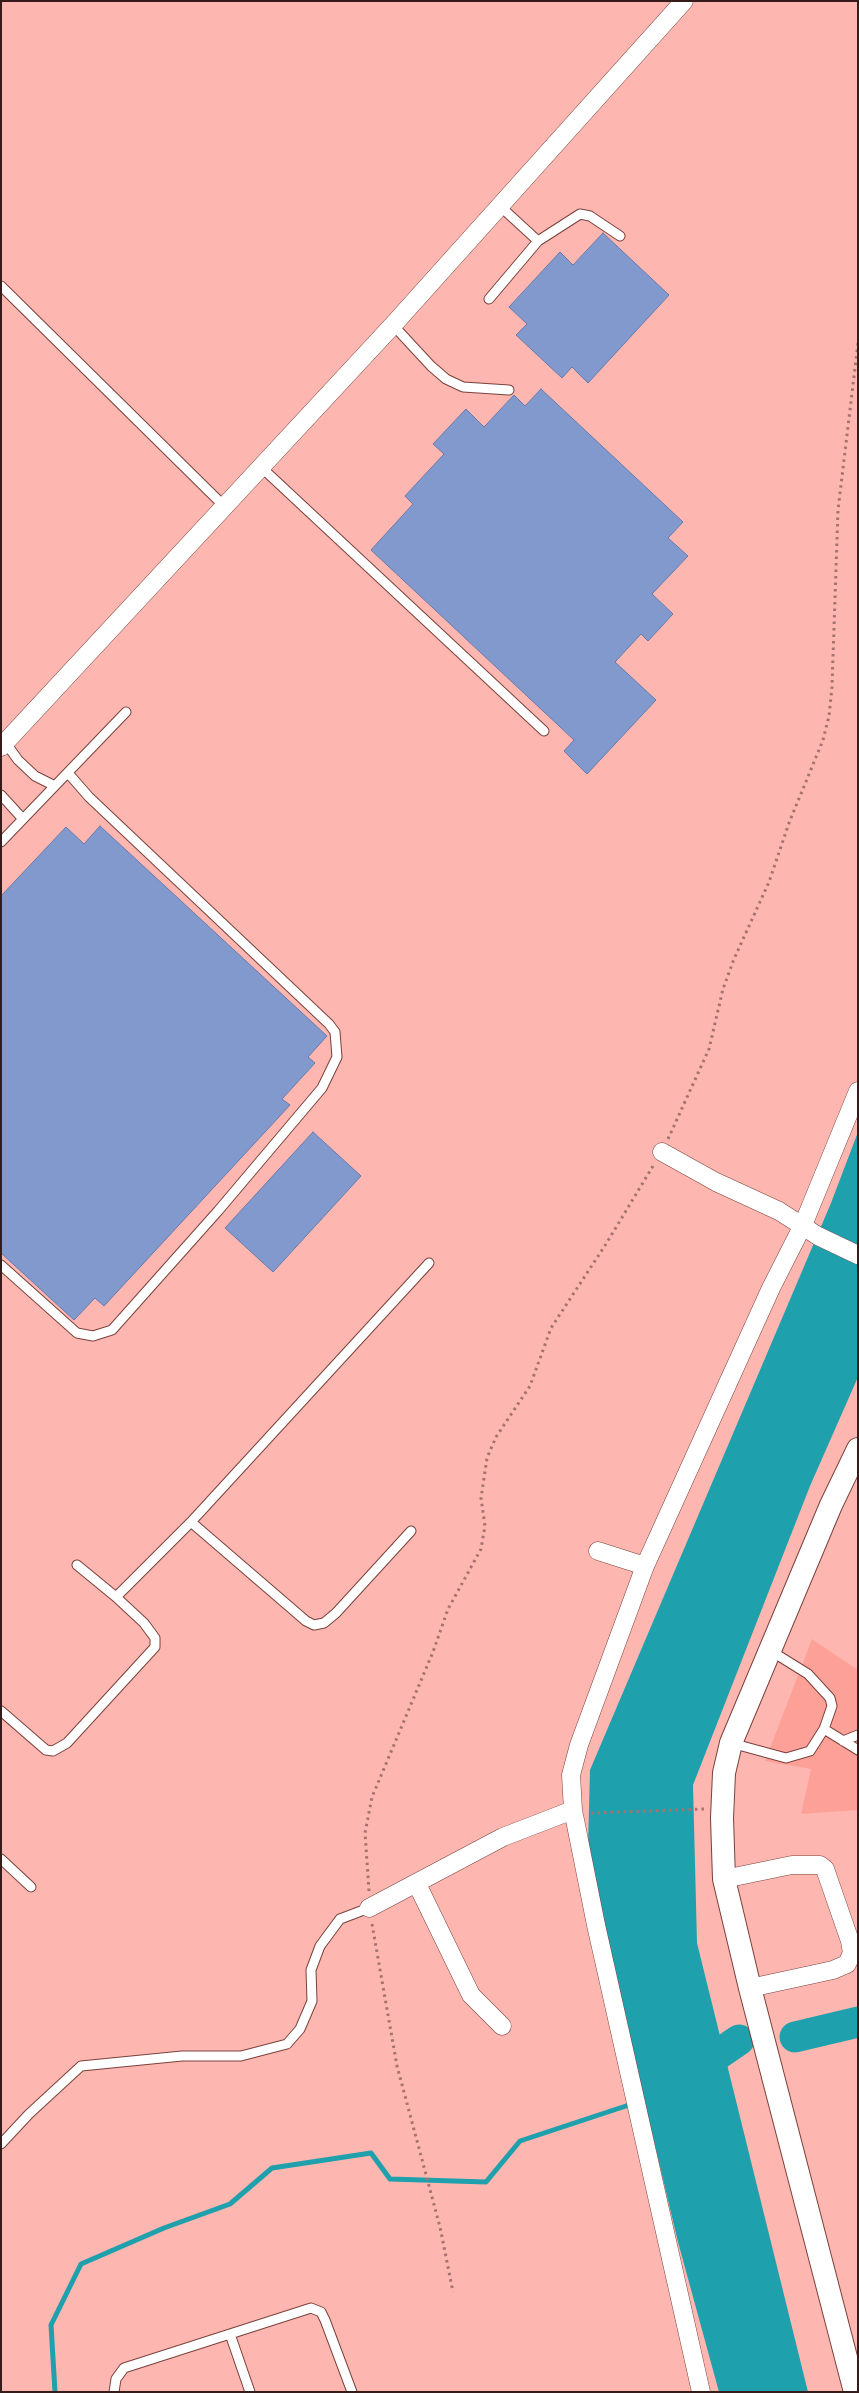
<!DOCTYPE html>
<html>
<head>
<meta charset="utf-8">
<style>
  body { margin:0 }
  #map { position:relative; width:859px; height:2393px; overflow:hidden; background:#fdb7b0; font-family:"Nunito Sans",sans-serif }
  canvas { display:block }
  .frame { position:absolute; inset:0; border:2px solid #351c1a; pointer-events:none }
</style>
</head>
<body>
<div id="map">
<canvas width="859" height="2393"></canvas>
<div class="frame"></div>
</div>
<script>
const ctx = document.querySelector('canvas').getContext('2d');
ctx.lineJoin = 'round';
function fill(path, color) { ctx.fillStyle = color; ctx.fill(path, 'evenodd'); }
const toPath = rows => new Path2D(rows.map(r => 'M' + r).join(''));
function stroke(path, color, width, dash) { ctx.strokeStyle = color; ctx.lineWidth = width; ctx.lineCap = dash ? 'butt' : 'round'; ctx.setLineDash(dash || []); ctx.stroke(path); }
fill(toPath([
  [812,1639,858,1670,858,1810,801,1814,811,1769,765,1761]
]), '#fda198');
fill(toPath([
  [858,1132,858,1377,810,1486,693,1785,697,1943,808,2392,719,2392,678,2242,619,1994,588,1847,590,1770,831,1203]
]), '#1ea0ad');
stroke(toPath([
  [55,2392,51,2325,81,2264,164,2228,230,2204,272,2168,371,2153,390,2179,486,2182,520,2141,644,2100]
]), '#1ea0ad', 5);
stroke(toPath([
  [795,2037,858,2022],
  [688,2075,739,2040]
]), '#1ea0ad', 31);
const building = toPath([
  [603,233,669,295,588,383,572,367,562,378,516,335,527,324,509,307,560,252,573,265,603,233],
  [541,389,683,522,668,538,688,556,652,594,673,614,648,641,641,634,615,662,656,700,587,774,564,751,574,740,371,550,413,504,405,496,444,454,433,444,466,409,484,427,514,395,525,406,541,389],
  [100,826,327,1036,308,1057,315,1063,282,1099,290,1105,104,1306,95,1298,74,1320,1,1253,1,896,66,827,84,844,100,826],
  [313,1132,361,1176,273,1272,225,1228,313,1132]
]);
fill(building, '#8299cd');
stroke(building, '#647aac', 1);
const service = toPath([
  [501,207,538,241,580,214,590,216,620,236],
  [1,286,225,507],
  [489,299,538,241],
  [393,325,431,366,446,379,463,387,509,390],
  [261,467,544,731],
  [5,742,18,760,35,776,53,785],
  [1,795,22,818],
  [1,842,126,712],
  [1,1265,77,1333,93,1336,112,1330,218,1211,322,1088,337,1057,335,1032,329,1024,89,797,68,773],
  [191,1522,306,1621,314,1625,324,1623,336,1613,411,1531],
  [116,1597,191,1522,429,1263],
  [1,1711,46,1750,53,1751,67,1743,155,1647,155,1638,144,1623,116,1597,77,1565],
  [824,1729,858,1750],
  [843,1741,858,1735],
  [731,1743,786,1758,810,1751,824,1729,832,1706,830,1698,808,1674,771,1651],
  [1,1859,31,1887],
  [1,2144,29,2114,81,2066,182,2056,241,2056,287,2044,300,2029,312,2001,311,1970,320,1946,340,1919,369,1908],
  [230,2334,250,2392],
  [114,2392,116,2379,124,2368,311,2308,321,2312,325,2320,352,2392]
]);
const minor = toPath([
  [1,747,393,325,684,1],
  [662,1152,716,1182,779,1211,818,1236,858,1255],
  [598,1551,645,1566],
  [724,1879,792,1865,820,1865,825,1869,850,1941,852,1953,847,1964,833,1970,750,1988],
  [417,1884,471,1995,502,2026],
  [369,1908,503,1837,573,1810],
  [701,2392,596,1925,573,1810,571,1775,579,1745,645,1566,771,1288,803,1225,858,1091]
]);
const tertiary = toPath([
  [855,2392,750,1988,724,1879,722,1818,724,1773,731,1743,831,1505,858,1449]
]);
stroke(service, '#7b413c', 11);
stroke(minor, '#7b413c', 19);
stroke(tertiary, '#7b413c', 24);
stroke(toPath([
  [668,1139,709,1049,723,989,734,959,769,882,789,823,823,740,829,716,832,687,838,510,858,343],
  [591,1813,704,1809],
  [369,1891,365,1833,372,1797,433,1652,448,1609,481,1549,485,1526,481,1498,487,1458,496,1437,530,1386,551,1328,606,1244,653,1166],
  [372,1924,397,2066,440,2227,453,2292]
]), '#a5736e', 3, [2.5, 4]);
stroke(service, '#fff', 9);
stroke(minor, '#fff', 18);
stroke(tertiary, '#fff', 22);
</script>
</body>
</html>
